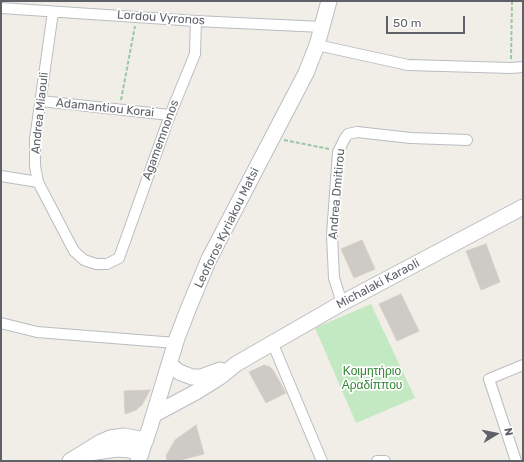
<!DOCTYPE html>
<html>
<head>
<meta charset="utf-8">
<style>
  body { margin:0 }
  #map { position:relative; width:524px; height:462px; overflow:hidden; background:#f1eee7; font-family:Rubik,sans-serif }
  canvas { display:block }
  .frame { position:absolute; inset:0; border:2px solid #5e6268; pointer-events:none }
  .north { position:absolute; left:476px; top:414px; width:40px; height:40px; -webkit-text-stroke:3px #fff; paint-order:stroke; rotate:80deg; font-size:11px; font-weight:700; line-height:16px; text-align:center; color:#5e6268 }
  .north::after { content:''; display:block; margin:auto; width:14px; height:18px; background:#5e6268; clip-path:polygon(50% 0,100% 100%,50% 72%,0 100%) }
  .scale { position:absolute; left:386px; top:16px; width:79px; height:18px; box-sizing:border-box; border:2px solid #5e6268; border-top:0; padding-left:5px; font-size:12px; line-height:14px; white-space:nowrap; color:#5e6268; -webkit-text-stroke:3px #fff; paint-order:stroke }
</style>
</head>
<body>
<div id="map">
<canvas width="524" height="462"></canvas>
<div class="frame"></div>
<div class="north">N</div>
<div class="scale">50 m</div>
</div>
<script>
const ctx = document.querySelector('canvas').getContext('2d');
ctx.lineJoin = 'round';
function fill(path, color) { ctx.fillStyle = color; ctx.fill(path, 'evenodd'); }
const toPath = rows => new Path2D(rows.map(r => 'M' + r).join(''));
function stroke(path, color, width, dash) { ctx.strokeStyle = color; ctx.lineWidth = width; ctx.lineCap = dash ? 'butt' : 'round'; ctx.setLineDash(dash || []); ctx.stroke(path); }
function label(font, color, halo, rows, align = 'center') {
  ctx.font = font + ' Rubik,sans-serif'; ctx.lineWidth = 3.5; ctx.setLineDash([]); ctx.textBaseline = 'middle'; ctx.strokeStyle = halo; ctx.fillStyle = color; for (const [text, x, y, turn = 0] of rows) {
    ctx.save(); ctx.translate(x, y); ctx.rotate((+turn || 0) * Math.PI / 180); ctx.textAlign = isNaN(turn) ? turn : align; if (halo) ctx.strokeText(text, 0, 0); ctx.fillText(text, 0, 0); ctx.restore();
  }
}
fill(toPath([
  [371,304,415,398,356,423,315,328]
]), '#c3e9c2');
const building = toPath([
  [362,240,375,269,354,278,341,249,362,240],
  [486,244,500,282,481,290,466,251,486,244],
  [401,294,419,331,397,341,379,304,401,294],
  [264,365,270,367,273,370,286,393,266,403,249,372,264,365],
  [150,390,142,405,136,410,125,414,124,391,150,390],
  [196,425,204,454,177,461,167,461,166,456,175,440,196,425]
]);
fill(building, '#cecbc6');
stroke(building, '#d6d0c4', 1);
const street = toPath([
  [1,8,196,21,322,27],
  [53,12,35,139,35,166,38,182,74,251,84,260,96,264,107,264,119,258,170,115,195,54,196,21],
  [317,45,408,65,511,68,523,67],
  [41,101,170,115],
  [1,176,38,182],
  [342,303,334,278,332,235,338,152,345,138,348,134,357,132,411,138,467,140],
  [1,323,37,332,176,343],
  [272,342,322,461],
  [377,461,385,461],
  [516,461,489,379,523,365]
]);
const secondary = toPath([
  [169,364,179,372,192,377,201,377,220,370],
  [155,414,196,392,220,377,236,364,342,303,523,207],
  [89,453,117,449,130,450,141,454],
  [70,461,101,442,110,438,124,436,146,440],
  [138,461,150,427,177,338,189,307,209,259,306,73,317,45,329,1]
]);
stroke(street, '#b9bcc1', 12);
stroke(secondary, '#babdc3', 17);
stroke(toPath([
  [511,59,512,1],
  [121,100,135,26],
  [284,140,329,149]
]), '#9ac8a6', 2, [4, 2]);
stroke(street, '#fff', 10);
stroke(secondary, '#fff', 15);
label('12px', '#5e6268', '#fff', [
  ["Lordou Vyronos",161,18,4],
  ["Adamantiou Korai",105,108,6],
  ["Andrea Miaouli",40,113,-84],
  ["Agamemnonos",161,140,-70],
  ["Andrea Dmitirou",337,194,-85],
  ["Leoforos Kyriakou Matsi",227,228,-64],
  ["Michalaki Karaoli",378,284,-28]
]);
label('12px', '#308433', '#fff', [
  ["Κοιμητήριο",372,372],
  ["Αραδίππου",372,386]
]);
</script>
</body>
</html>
